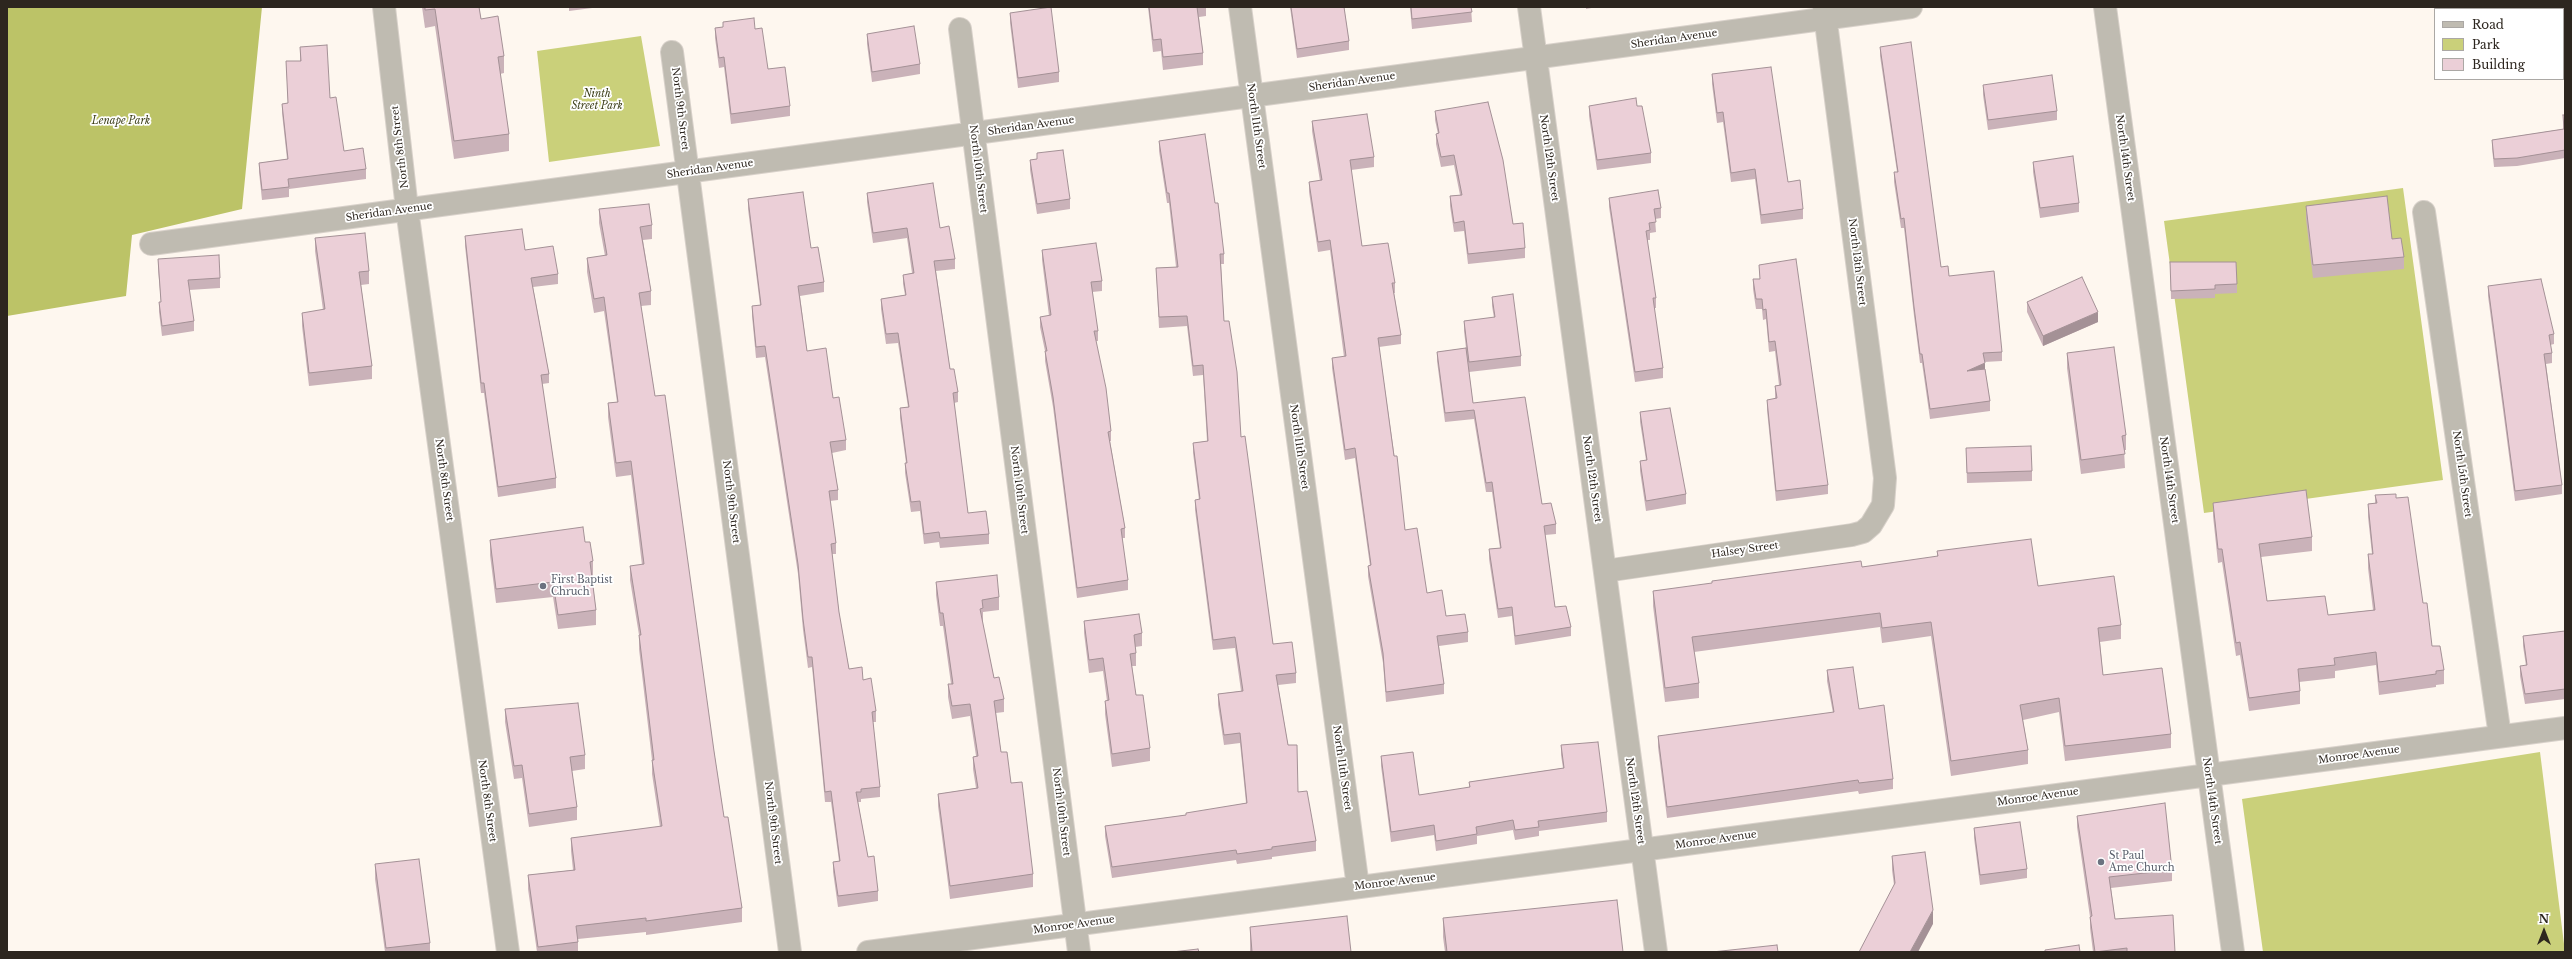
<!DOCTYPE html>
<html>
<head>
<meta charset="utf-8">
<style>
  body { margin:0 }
  #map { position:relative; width:2572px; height:959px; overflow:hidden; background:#fef7ef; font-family:"Libre Baskerville",serif }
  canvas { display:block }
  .frame { position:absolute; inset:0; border:8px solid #2d261f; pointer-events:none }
  .legend { position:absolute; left:2434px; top:8px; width:130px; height:72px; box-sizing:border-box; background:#fff; border:1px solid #aba8a5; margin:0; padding:5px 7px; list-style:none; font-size:12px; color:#2d261f }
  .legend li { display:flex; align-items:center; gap:8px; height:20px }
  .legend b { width:20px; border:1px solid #aba8a5 }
  .north { position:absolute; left:2524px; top:911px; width:40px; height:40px; -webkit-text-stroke:3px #fff; paint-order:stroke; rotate:0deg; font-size:11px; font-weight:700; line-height:16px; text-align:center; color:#2d261f }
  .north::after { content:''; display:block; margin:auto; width:14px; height:18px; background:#2d261f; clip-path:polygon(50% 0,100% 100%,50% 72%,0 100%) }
</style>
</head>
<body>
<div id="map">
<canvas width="2572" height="959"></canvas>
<div class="frame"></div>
<ul class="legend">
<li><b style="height:5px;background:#bfbbb1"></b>Road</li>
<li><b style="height:11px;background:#cad07a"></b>Park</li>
<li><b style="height:11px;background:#ebcfd7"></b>Building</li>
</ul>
<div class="north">N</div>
</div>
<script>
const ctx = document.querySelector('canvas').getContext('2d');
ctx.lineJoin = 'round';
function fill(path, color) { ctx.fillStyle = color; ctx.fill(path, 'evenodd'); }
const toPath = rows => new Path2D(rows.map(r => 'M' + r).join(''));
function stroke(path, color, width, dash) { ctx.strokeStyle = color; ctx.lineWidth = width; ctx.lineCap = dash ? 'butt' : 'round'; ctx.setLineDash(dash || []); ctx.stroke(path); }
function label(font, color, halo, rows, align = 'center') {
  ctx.font = font + ' "Libre Baskerville",serif'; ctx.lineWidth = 3.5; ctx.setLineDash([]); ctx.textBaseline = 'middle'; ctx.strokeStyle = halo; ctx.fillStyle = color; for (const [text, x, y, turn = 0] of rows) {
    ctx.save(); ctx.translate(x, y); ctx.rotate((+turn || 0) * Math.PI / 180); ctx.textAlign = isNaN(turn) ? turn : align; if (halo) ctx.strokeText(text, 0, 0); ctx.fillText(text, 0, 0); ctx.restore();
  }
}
fill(toPath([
  [641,36,660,146,549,162,537,51],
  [2403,188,2443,480,2204,513,2164,221],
  [2540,752,2565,952,2263,952,2242,799]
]), '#cad07a');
fill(toPath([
  [7,7,262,7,242,209,132,235,126,296,7,316]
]), '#bcc367');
const minor = toPath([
  [384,7,407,209,508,952],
  [1240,7,1358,887],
  [1529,7,1656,952],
  [2105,7,2233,952],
  [960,29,1079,952],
  [672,52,790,952],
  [2424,212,2500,736],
  [151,244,1911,7],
  [1605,571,1852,535,1863,532,1871,525,1883,505,1885,478,1824,7],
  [868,952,2565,728]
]);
stroke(minor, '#d8d1ca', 24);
stroke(minor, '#bfbbb1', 22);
fill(toPath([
  [422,7,479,7,481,19,504,56,504,73,500,74,509,134,509,151,454,159,435,26,425,28],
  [569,7,600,7,569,11],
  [1148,7,1206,7,1206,16,1199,17,1203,53,1203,65,1163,70,1161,51,1153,52],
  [1290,7,1344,7,1349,41,1349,50,1297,58],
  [1410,7,1471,7,1472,22,1412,29],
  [1586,7,1597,7,1586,9],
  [2477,7,2565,7,2565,31,2563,31,2563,9,2478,9],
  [1010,13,1059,72,1059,82,1018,88,1010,23],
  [723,22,755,29,768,69,790,106,790,116,731,124,724,67,719,68,715,38,715,28,723,27],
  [867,34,920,64,920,74,872,82,867,44],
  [300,47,330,98,344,151,366,169,366,179,289,189,289,197,262,200,259,172,259,163,287,159,282,113,282,104,288,103,286,61,300,61],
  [1880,47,1941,267,1949,276,2002,352,2002,361,1984,362,1985,369,1990,401,1990,411,1930,419,1922,363,1920,363,1914,316,1904,228,1901,228,1894,182,1894,172,1897,172,1880,56],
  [1712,74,1788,182,1803,209,1803,219,1761,224,1755,179,1731,182,1723,122,1717,123,1712,84],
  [1983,85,2057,111,2057,120,1988,130,1983,95],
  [1589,106,1637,106,1651,153,1651,163,1597,170,1589,116],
  [1435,111,1513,224,1525,248,1525,258,1468,264,1464,231,1454,232,1450,206,1450,196,1460,195,1454,165,1441,167,1436,144,1436,134,1438,134,1435,120],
  [2563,115,2565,115,2565,158,2517,166,2494,167,2492,148,2492,140,2563,129],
  [1312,121,1374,157,1374,167,1351,170,1362,246,1395,283,1395,293,1394,293,1401,335,1401,344,1379,347,1405,530,1427,593,1446,616,1468,632,1468,642,1439,646,1444,684,1444,694,1386,702,1383,663,1368,576,1368,566,1370,566,1355,458,1345,460,1332,368,1332,358,1344,357,1330,250,1318,252,1309,192,1309,182,1320,181,1312,131],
  [1159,141,1215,203,1224,254,1224,264,1221,264,1224,321,1241,437,1273,644,1296,673,1296,683,1278,685,1288,745,1298,792,1316,841,1316,851,1272,857,1272,859,1237,864,1236,860,1112,878,1105,836,1105,826,1186,815,1246,803,1240,743,1224,745,1218,705,1218,694,1241,691,1235,648,1213,650,1195,510,1195,500,1199,500,1193,453,1193,443,1207,441,1203,375,1193,376,1187,326,1159,328,1156,268,1176,267,1169,203,1167,203,1159,151],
  [1037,153,1070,199,1070,209,1037,214,1030,170,1030,160,1037,159],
  [2033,162,2079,203,2079,212,2040,218,2033,172],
  [867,193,940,228,955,259,955,269,936,271,950,369,958,392,958,402,954,403,968,513,989,534,989,544,940,548,939,542,924,544,920,511,911,512,905,473,905,463,906,463,900,418,900,408,908,407,898,343,886,344,881,309,881,299,905,295,903,284,903,275,912,273,907,238,873,243,867,202],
  [1609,198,1661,208,1661,218,1655,219,1656,232,1650,233,1650,240,1647,240,1656,298,1656,308,1654,308,1663,368,1663,378,1635,382,1609,207],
  [748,199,811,248,824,282,824,292,800,296,807,351,833,398,846,440,846,450,832,453,838,490,838,500,830,501,836,543,836,554,832,554,839,612,849,669,863,680,876,711,876,722,873,722,880,787,880,797,861,799,861,802,858,802,868,857,878,891,878,901,838,907,833,872,833,862,839,861,831,802,825,802,812,667,808,668,803,630,798,574,765,357,756,358,752,316,752,306,760,305,748,209],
  [2306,206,2392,239,2404,257,2404,269,2313,278,2306,219],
  [599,209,652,225,652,239,643,240,651,291,651,305,641,306,655,396,714,751,724,817,742,908,742,922,646,935,646,932,578,939,578,952,537,952,528,889,528,875,573,870,571,851,571,838,660,827,652,774,652,760,639,649,639,635,630,580,630,566,642,565,631,475,616,477,608,417,608,403,617,402,604,311,594,313,587,272,587,258,605,256,599,223],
  [465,236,558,274,558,284,533,287,549,374,549,383,542,384,556,478,556,488,498,497,484,393,481,393,465,246],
  [315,238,369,271,369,284,361,285,372,366,372,379,309,386,302,326,302,313,323,310,315,251],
  [1042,250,1102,281,1102,291,1092,292,1098,331,1098,341,1096,341,1111,431,1111,441,1110,441,1125,528,1125,538,1122,538,1128,580,1128,590,1077,598,1053,407,1045,361,1045,351,1040,327,1040,317,1049,316,1042,260],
  [158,259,220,278,220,288,189,290,194,321,194,331,162,336,159,312,159,302,161,302,158,269],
  [2170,262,2237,284,2237,293,2215,294,2215,298,2171,299],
  [1759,265,1828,485,1828,494,1776,501,1767,410,1767,400,1775,399,1775,386,1779,385,1775,351,1769,352,1766,319,1763,320,1762,309,1756,309,1753,289,1753,279,1760,279],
  [2488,286,2554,334,2554,344,2550,345,2552,353,2552,363,2546,364,2562,485,2562,494,2515,501,2488,296],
  [1492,297,1521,356,1521,366,1469,372,1473,403,1556,524,1556,534,1545,535,1555,607,1571,627,1571,636,1515,645,1512,616,1498,618,1489,559,1489,549,1500,548,1492,492,1486,492,1474,419,1445,422,1437,361,1437,352,1466,348,1464,331,1464,321,1494,318,1492,306],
  [2027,302,2098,322,2043,346,2027,312],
  [2067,353,2126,435,2126,450,2124,450,2125,468,2081,474,2067,368],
  [1640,412,1686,494,1686,504,1646,511,1640,471,1640,461,1646,460,1640,422],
  [1966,448,2032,471,2032,481,1967,483],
  [2375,495,2396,498,2423,603,2432,646,2444,670,2444,684,2436,685,2436,687,2379,695,2376,665,2335,671,2335,678,2299,682,2300,691,2300,704,2249,711,2240,655,2236,656,2222,562,2218,563,2213,516,2213,503,2312,537,2312,551,2261,557,2267,601,2328,615,2373,610,2368,568,2368,554,2372,554,2368,517,2368,504,2375,503],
  [490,540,585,542,593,561,593,576,592,576,596,610,596,625,558,629,553,597,496,603,490,555],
  [1937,551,2038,586,2121,625,2121,639,2100,642,2103,675,2171,734,2171,748,2065,761,2059,712,2023,720,2028,750,2028,764,1951,776,1931,636,1882,643,1880,627,1694,652,1699,683,1699,698,1665,702,1653,606,1653,591,1862,567,1937,557],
  [936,582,999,597,999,610,983,612,983,621,982,621,994,678,1004,699,1004,712,996,713,1001,752,1011,783,1033,874,1033,887,950,899,938,806,938,794,976,788,973,769,973,757,976,756,970,716,952,719,948,697,948,684,951,684,943,626,940,626,936,595],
  [1084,621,1142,633,1142,646,1135,647,1136,653,1136,666,1132,666,1136,695,1150,748,1150,761,1112,767,1105,714,1105,701,1107,701,1103,671,1089,673,1084,633],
  [2565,631,2565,699,2525,704,2520,676,2520,666,2526,666,2523,646,2523,636],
  [1827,670,1859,709,1893,779,1893,789,1859,794,1858,791,1667,818,1658,747,1658,736,1833,713,1827,681],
  [505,709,585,755,585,769,572,771,577,807,577,820,529,827,522,778,514,779,505,722],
  [1561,745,1607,812,1607,822,1539,831,1539,836,1515,840,1513,830,1477,836,1477,844,1436,851,1434,835,1391,842,1381,766,1381,756,1419,795,1469,788,1469,782,1563,768,1561,755],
  [2077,816,2172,870,2172,881,2111,888,2115,919,2175,952,2093,952,2090,928,2090,917,2077,827],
  [1974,828,2027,869,2027,878,1980,885,1974,838],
  [1892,856,1933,924,1894,885,1892,870],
  [375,864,430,943,430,952,385,952,375,879],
  [1443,918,1623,952,1445,952,1443,937],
  [1250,927,1351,952,1250,952]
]), '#cab2b9');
fill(toPath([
  [2098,312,2098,322,2043,346,2043,336],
  [1985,363,1985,373,1967,371],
  [1933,910,1933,924,1918,952,1910,952]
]), '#a49196');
const building = toPath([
  [425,7,479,7,481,19,498,16,504,56,498,57,509,134,454,141,435,9,425,10,425,7],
  [1051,7,1059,72,1018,78,1010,13,1051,7],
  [1149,7,1197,7,1203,53,1163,57,1161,39,1153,40,1149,7],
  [1291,7,1344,7,1349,41,1297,49,1291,7],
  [1411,7,1471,7,1472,12,1412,19,1411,7],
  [2479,7,2565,7,2565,16,2563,17,2563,9,2479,9,2479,7],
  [754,18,755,29,762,28,768,69,785,67,790,106,731,114,724,57,719,58,715,28,723,27,723,22,754,18],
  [914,26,920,64,872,72,867,34,914,26],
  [1911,42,1941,267,1948,266,1949,276,1994,271,2002,352,1983,353,1985,363,1967,371,1985,369,1990,401,1930,409,1922,354,1920,354,1914,307,1904,218,1901,219,1894,172,1898,172,1880,47,1911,42],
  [327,45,330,98,336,97,344,151,363,148,366,169,288,179,289,187,262,190,259,163,288,159,282,104,288,103,286,61,301,61,300,47,327,45],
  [1771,67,1788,182,1800,180,1803,209,1761,215,1755,169,1731,173,1723,112,1717,113,1712,74,1771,67],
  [2052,75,2057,111,1988,120,1983,85,2052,75],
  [1636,98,1637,106,1642,106,1651,153,1597,160,1589,106,1636,98],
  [1488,102,1503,160,1513,224,1523,223,1525,248,1468,254,1464,221,1454,223,1450,196,1462,195,1454,155,1441,157,1436,134,1439,133,1435,111,1488,102],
  [1367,114,1374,157,1350,160,1362,246,1388,243,1395,283,1392,283,1401,335,1378,338,1394,456,1397,456,1405,530,1417,528,1427,593,1442,590,1446,616,1465,614,1468,632,1437,636,1444,684,1386,692,1383,653,1368,566,1371,565,1355,448,1345,450,1332,358,1346,356,1330,240,1318,242,1309,182,1322,180,1312,121,1367,114],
  [2563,115,2565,115,2565,150,2517,158,2494,159,2492,140,2564,129,2563,115],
  [1205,134,1215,203,1218,203,1224,254,1220,254,1224,321,1229,321,1237,372,1241,437,1245,436,1273,644,1292,642,1296,673,1276,675,1288,745,1297,745,1298,792,1307,791,1316,841,1272,847,1272,849,1237,854,1236,850,1112,867,1105,826,1186,815,1186,813,1247,803,1240,733,1224,735,1218,694,1243,691,1235,637,1213,640,1195,500,1200,499,1193,443,1208,441,1203,365,1193,366,1187,316,1159,317,1156,268,1178,267,1169,193,1167,193,1159,141,1205,134],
  [1063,150,1070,199,1037,204,1030,160,1037,159,1037,153,1063,150],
  [2073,156,2079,203,2040,208,2033,162,2073,156],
  [933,183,940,228,949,226,955,259,934,261,950,369,954,369,958,392,953,393,968,513,986,511,989,534,940,538,939,532,924,534,920,501,911,502,905,463,907,463,900,408,909,407,898,333,886,334,881,299,906,295,903,275,914,273,907,228,873,233,867,193,933,183],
  [1658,190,1661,208,1654,209,1656,222,1649,223,1650,230,1646,231,1656,298,1653,298,1663,368,1635,372,1609,198,1658,190],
  [803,192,811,248,818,247,824,282,798,286,807,351,826,348,833,398,839,397,846,440,830,442,838,490,829,491,836,543,831,544,839,612,849,669,862,667,863,680,871,678,876,711,872,712,880,787,861,789,861,792,856,792,868,857,874,856,878,891,838,896,833,862,840,861,831,791,825,792,812,657,808,657,803,619,798,564,765,346,756,347,752,306,761,305,748,199,803,192],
  [2387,196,2392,239,2401,238,2404,257,2313,265,2306,206,2387,196],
  [649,204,652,225,640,227,651,291,639,293,655,396,665,395,714,751,724,817,728,817,742,908,646,921,646,918,576,926,578,942,538,947,528,875,575,870,571,838,662,826,652,760,654,760,639,635,641,635,630,566,644,564,631,461,616,463,608,403,618,402,604,297,594,299,587,258,607,255,599,209,649,204],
  [522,229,525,250,553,246,558,274,531,278,549,374,541,375,556,478,498,487,484,383,481,383,465,236,522,229],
  [365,233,369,271,359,272,372,366,309,373,302,313,325,309,315,238,365,233],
  [1096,243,1102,281,1091,282,1098,331,1094,331,1106,388,1111,431,1108,432,1125,528,1121,529,1128,580,1077,588,1053,397,1045,351,1047,351,1040,317,1051,315,1042,250,1096,243],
  [219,255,220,278,188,280,194,321,162,326,159,302,161,302,158,259,219,255],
  [1796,259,1828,485,1776,491,1767,400,1777,398,1775,386,1781,385,1775,341,1769,342,1766,309,1763,310,1762,299,1756,299,1753,279,1760,279,1759,265,1796,259],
  [2170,262,2236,262,2237,284,2215,285,2215,289,2171,291,2170,262],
  [2082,277,2098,312,2043,336,2027,302,2082,277],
  [2541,279,2554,334,2549,335,2552,353,2544,354,2562,485,2515,491,2488,286,2541,279],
  [1513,294,1521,356,1469,362,1464,321,1495,317,1492,297,1513,294],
  [2114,347,2126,435,2122,436,2125,454,2081,460,2067,353,2114,347],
  [1466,348,1473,403,1525,397,1542,504,1551,503,1556,524,1544,526,1555,607,1566,606,1571,627,1515,636,1512,607,1498,609,1489,549,1501,548,1492,482,1486,483,1474,410,1445,413,1437,352,1466,348],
  [1670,408,1686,494,1646,501,1640,461,1647,460,1640,412,1670,408],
  [2031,446,2032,471,1967,473,1966,448,2031,446],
  [2306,490,2312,537,2259,544,2267,601,2325,596,2328,615,2375,610,2368,554,2373,554,2368,504,2377,503,2375,495,2396,494,2396,498,2408,497,2423,603,2427,603,2432,646,2440,646,2444,670,2436,671,2436,674,2379,682,2376,652,2334,658,2335,665,2298,669,2300,691,2249,698,2240,642,2236,643,2222,549,2218,549,2213,503,2306,490],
  [583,527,585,542,590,542,593,561,590,562,596,610,558,615,553,582,496,589,490,540,583,527],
  [2031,539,2038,586,2114,576,2121,625,2098,628,2103,675,2162,668,2171,734,2065,746,2059,698,2020,705,2028,750,1951,761,1931,622,1882,628,1880,613,1692,637,1699,683,1665,688,1653,591,1712,583,1712,581,1861,561,1862,567,1938,556,1937,551,2031,539],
  [997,575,999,597,982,600,983,608,980,609,994,678,999,677,1004,699,994,701,1001,752,1007,752,1011,783,1022,782,1033,874,950,886,938,794,978,788,973,757,978,756,970,704,952,706,948,684,953,684,943,613,940,613,936,582,997,575],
  [1139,614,1142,633,1134,635,1136,653,1130,654,1136,695,1143,695,1150,748,1112,754,1105,701,1109,700,1103,658,1089,660,1084,621,1139,614],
  [2565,631,2565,689,2525,694,2520,666,2527,665,2523,636,2565,631],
  [1853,667,1859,709,1884,705,1893,779,1859,783,1858,780,1667,807,1658,736,1834,712,1827,670,1853,667],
  [578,703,585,755,570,757,577,807,529,814,522,765,514,766,505,709,578,703],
  [1598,742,1607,812,1538,821,1539,827,1515,830,1513,820,1476,827,1477,834,1436,841,1434,825,1391,832,1381,756,1413,752,1419,795,1470,787,1469,782,1564,768,1561,745,1598,742],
  [2165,803,2172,870,2109,877,2115,919,2173,915,2175,952,2127,952,2127,948,2095,952,2090,917,2092,916,2077,816,2165,803],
  [2020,822,2027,869,1980,875,1974,828,2020,822],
  [1925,852,1933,910,1910,952,1859,952,1895,883,1892,856,1925,852],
  [419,859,430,943,386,948,375,864,419,859],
  [1617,900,1623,952,1447,952,1443,918,1617,900],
  [1347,916,1351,952,1252,952,1250,927,1347,916],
  [1777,945,1778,952,1712,952,1777,945],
  [2079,945,2080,952,2045,952,2045,950,2079,945],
  [1198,949,1199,952,1172,952,1198,949]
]);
fill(building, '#ebcfd7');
stroke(building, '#a49196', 1);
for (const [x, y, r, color] of [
  [543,586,4,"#6b7280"],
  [2101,862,4,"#6b7280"]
]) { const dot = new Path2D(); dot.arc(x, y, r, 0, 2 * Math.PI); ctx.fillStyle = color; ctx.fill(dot); stroke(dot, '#fff', 1.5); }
label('10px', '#2d261f', '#fff', [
  ["Sheridan Avenue",1674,39,-8],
  ["Sheridan Avenue",1352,82,-8],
  ["North 9th Street",680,109,83],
  ["Sheridan Avenue",1031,126,-8],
  ["North 11th Street",1256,126,82],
  ["North 8th Street",400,147,-97],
  ["North 12th Street",1549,158,82],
  ["North 14th Street",2125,158,82],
  ["Sheridan Avenue",710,169,-8],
  ["North 10th Street",978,169,83],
  ["Sheridan Avenue",389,212,-8],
  ["North 13th Street",1857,262,83],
  ["North 11th Street",1299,447,82],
  ["North 15th Street",2462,474,82],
  ["North 12th Street",1592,479,82],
  ["North 8th Street",444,480,82],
  ["North 14th Street",2169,480,82],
  ["North 10th Street",1019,490,83],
  ["North 9th Street",731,502,83],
  ["Halsey Street",1745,550,-8],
  ["Monroe Avenue",2359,755,-8],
  ["North 11th Street",1342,768,82],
  ["Monroe Avenue",2038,797,-8],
  ["North 8th Street",487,801,82],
  ["North 12th Street",1635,801,82],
  ["North 14th Street",2212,801,82],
  ["North 10th Street",1061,812,83],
  ["North 9th Street",773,823,83],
  ["Monroe Avenue",1716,840,-8],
  ["Monroe Avenue",1395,882,-7],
  ["Monroe Avenue",1074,925,-8]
]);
label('italic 10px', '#3e401a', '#fff', [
  ["Ninth",597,94],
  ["Street Park",597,106],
  ["Lenape Park",121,121]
]);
label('10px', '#5b616d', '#fff', [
  ["First Baptist",551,580],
  ["Chruch",551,592],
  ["St Paul",2109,856],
  ["Ame Church",2109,868]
], 'left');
</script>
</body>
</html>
